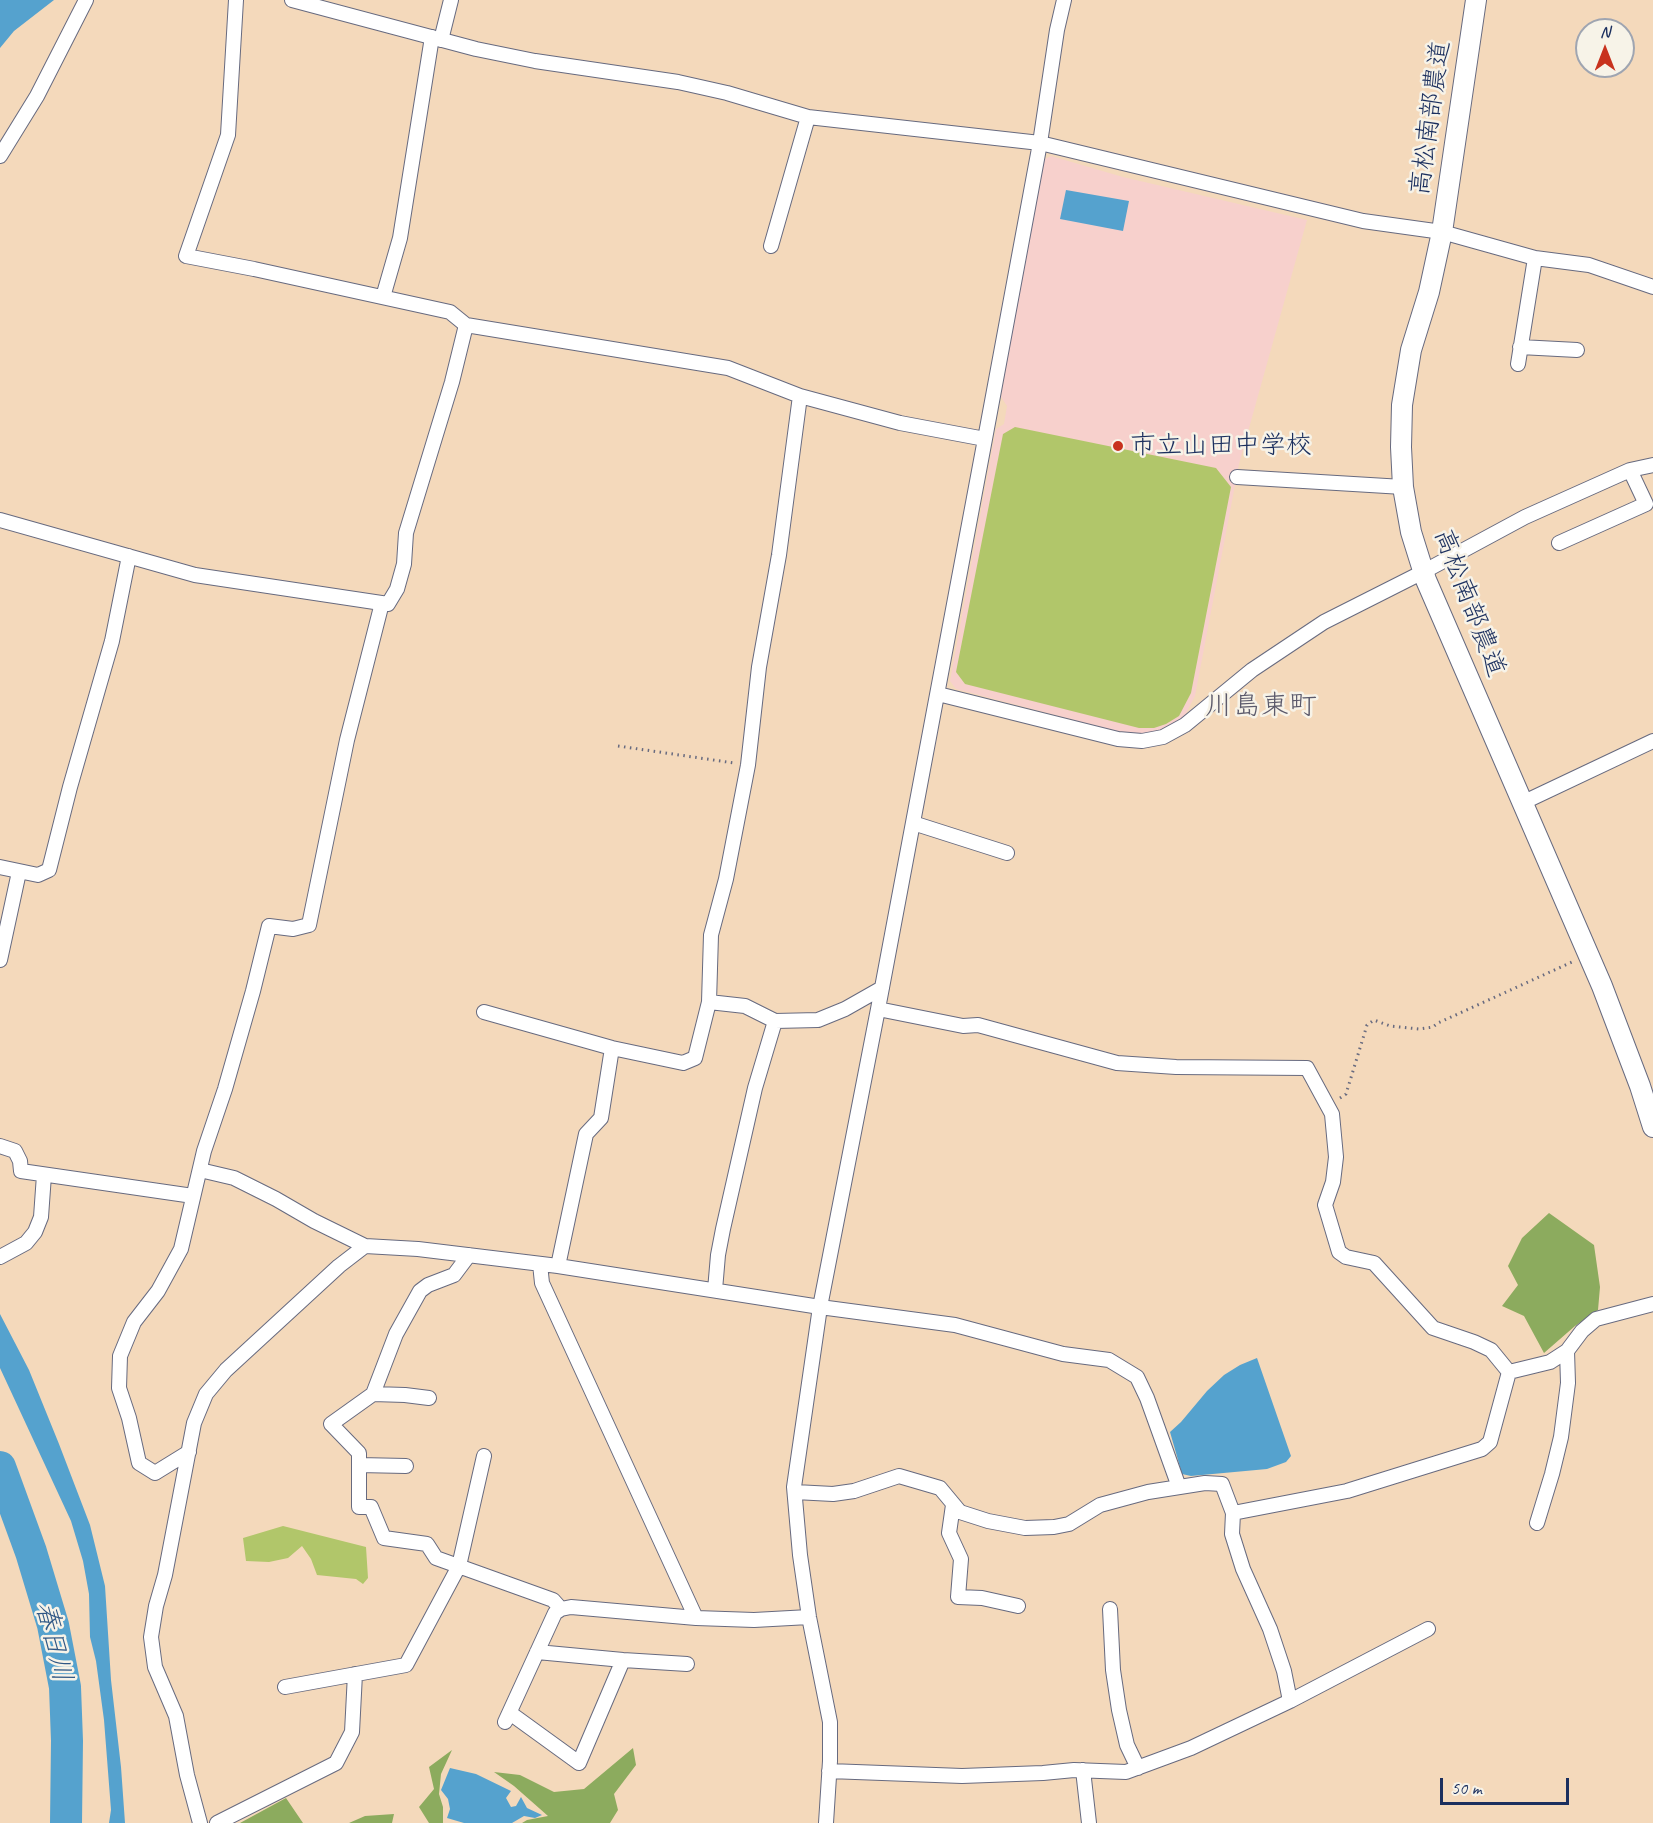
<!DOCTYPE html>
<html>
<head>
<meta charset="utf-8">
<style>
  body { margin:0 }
  #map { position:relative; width:1653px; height:1823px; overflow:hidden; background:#f4d9bb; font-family:Caveat,sans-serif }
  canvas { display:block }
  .north { position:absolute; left:1575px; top:18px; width:60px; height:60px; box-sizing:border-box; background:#f7f3e8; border:2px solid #9fa5b1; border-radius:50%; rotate:0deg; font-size:16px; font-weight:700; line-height:24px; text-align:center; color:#1b2f5e }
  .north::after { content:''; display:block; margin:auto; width:21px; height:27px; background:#c8321e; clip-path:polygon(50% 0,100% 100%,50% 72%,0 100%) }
  .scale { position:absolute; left:1440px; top:1778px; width:129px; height:27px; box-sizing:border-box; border:3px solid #1b2f5e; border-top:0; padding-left:8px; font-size:18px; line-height:21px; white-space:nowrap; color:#1b2f5e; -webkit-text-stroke:4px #f7f3e8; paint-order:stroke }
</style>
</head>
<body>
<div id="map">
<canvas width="1653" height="1823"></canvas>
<div class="north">N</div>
<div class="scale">50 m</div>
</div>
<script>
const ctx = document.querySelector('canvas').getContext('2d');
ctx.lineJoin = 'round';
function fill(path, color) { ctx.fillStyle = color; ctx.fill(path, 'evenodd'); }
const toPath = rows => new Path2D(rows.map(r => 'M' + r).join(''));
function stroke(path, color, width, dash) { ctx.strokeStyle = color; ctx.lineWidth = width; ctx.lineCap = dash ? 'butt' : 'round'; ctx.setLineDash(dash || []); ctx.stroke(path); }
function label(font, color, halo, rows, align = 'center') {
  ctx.font = font + ' Caveat,"Klee One",sans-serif'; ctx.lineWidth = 5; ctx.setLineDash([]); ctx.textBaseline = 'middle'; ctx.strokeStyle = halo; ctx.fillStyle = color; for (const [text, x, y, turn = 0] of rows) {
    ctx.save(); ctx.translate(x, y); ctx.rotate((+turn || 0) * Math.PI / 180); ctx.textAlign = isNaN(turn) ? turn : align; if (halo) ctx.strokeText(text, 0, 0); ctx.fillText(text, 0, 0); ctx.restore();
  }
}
fill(toPath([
  [1051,156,1123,177,1307,220,1239,464,1195,696,1184,717,1163,731,1141,735,1112,730,956,689,950,681,996,429,1004,424,1007,406,1001,397,1041,161]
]), '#f7d0cc');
fill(toPath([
  [1015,427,1216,468,1231,487,1191,693,1179,716,1166,724,1154,728,1139,728,965,684,956,672,1003,434],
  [283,1526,366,1547,368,1578,363,1584,356,1579,317,1575,311,1559,302,1546,288,1558,269,1562,246,1561,243,1538]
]), '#b1c66a');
fill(toPath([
  [1549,1213,1594,1245,1600,1287,1598,1310,1575,1326,1544,1353,1524,1316,1502,1306,1518,1285,1508,1266,1522,1238],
  [633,1748,636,1765,614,1794,618,1810,610,1823,522,1823,527,1820,548,1816,514,1786,494,1772,520,1775,554,1792,584,1789],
  [452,1750,441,1774,439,1794,443,1807,443,1823,429,1823,419,1807,434,1789,429,1767],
  [286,1798,303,1823,240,1823],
  [394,1814,392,1823,349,1823,365,1816]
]), '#8cab5e');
fill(toPath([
  [0,0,54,0,14,31,0,48],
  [1066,190,1129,201,1123,231,1060,219],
  [0,1314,29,1370,59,1444,90,1525,105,1586,111,1680,121,1767,125,1823,109,1823,111,1810,104,1720,96,1661,90,1637,89,1594,83,1561,71,1521,0,1368],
  [1257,1358,1291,1456,1286,1462,1267,1469,1191,1476,1182,1474,1170,1432,1181,1422,1207,1391,1224,1375,1240,1365],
  [450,1768,476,1774,511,1791,506,1798,511,1807,516,1806,521,1797,527,1808,542,1815,535,1818,524,1816,512,1823,464,1823,447,1818,450,1809,448,1799,441,1790]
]), '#55a2ce');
stroke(toPath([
  [0,1467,31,1552,53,1625,65,1687,67,1741,66,1823]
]), '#55a2ce', 32);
const street = toPath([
  [236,0,228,135,186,256,254,269,450,312,466,325],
  [292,0,476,49,535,61,678,82,727,93,808,117,1040,143,1363,221,1442,232,1535,258,1589,265,1653,287],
  [441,40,451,0],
  [0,156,37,96,86,0],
  [771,246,808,117],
  [383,297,400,238,432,37],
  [1520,347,1577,350],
  [1518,364,1535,258],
  [1237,477,1403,487],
  [0,520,195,575,388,604,397,589,404,564,406,533,452,382,466,325,728,368,800,396,900,423,985,439],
  [1559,543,1646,504,1630,470],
  [938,694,1118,739,1142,741,1163,737,1185,725,1252,670,1324,622,1423,572,1525,517,1630,470,1653,465],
  [1522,803,1653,741],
  [913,823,1007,853],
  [0,867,38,875,49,870,70,787,112,641,129,556],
  [0,960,19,872],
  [709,1002,745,1006,775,1021,818,1020,845,1009,882,988],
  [878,1009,963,1026,978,1025,1117,1063,1176,1067,1307,1068,1332,1114,1336,1157,1333,1182,1325,1205,1339,1252,1346,1257,1374,1263,1433,1328,1474,1342,1491,1350,1509,1372],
  [484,1012,612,1048,683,1063,695,1058,709,1002,711,935,726,879,748,765,759,667,779,555,800,396],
  [0,1146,15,1151,20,1161,21,1171,193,1196],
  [200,1170,234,1178,276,1199,314,1221,365,1246,418,1249,558,1266,820,1307,955,1325,1063,1354,1109,1360,1137,1377,1147,1398,1179,1487],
  [469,1255,454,1275,428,1285,420,1291,396,1334,373,1394,331,1424,359,1453,359,1507,371,1507,384,1538,427,1544,436,1558,553,1600,561,1609],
  [0,1257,26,1243,35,1232,41,1217,44,1175],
  [540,1264,542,1283,696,1618],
  [558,1266,586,1134,601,1118,612,1048],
  [715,1290,718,1255,723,1229,755,1088,775,1021],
  [373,1394,405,1395,429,1398],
  [189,1452,155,1473,139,1463,129,1418,119,1388,120,1356,134,1322,158,1291,181,1249,204,1151,225,1089,253,991,269,926,293,929,309,925,347,740,382,603],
  [359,1465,406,1466],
  [795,1492,833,1494,854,1491,899,1476,940,1488,960,1512,988,1521,1025,1528,1054,1527,1069,1524,1100,1505,1148,1492,1205,1483,1222,1484,1233,1513,1347,1491,1482,1449,1490,1442,1509,1372,1550,1362,1567,1351,1582,1331,1596,1319,1653,1304],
  [953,1505,949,1533,961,1559,958,1597,982,1598,1018,1606],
  [1233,1513,1232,1534,1243,1569,1270,1629,1284,1671,1290,1701],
  [1537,1523,1552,1474,1561,1437,1568,1383,1567,1351],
  [1110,1609,1113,1670,1119,1710,1127,1745,1138,1768],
  [537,1652,623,1660,687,1664],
  [285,1687,406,1665,459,1566,484,1456],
  [510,1713,579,1763,623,1660],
  [505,1722,555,1613,561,1609,571,1607,696,1618,754,1620,809,1617],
  [1083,1770,1089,1823],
  [829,1771,962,1776,1043,1773,1074,1770,1126,1772,1191,1748,1290,1701,1428,1629],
  [200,1823,187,1775,176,1716,155,1667,151,1637,156,1606,165,1575,194,1423,206,1394,226,1370,339,1266,365,1246],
  [217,1823,336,1763,352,1732,355,1674],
  [826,1823,830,1761,830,1722,809,1617,800,1555,794,1487,820,1307,878,1009,985,439,1040,143,1057,30,1064,0]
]);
const secondary = toPath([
  [1476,0,1442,232,1429,292,1411,350,1402,405,1401,447,1403,487,1411,532,1426,580,1602,986,1640,1086,1653,1127]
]);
stroke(street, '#676a7f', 16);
stroke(secondary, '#676a7f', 22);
stroke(toPath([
  [618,746,734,763],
  [1340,1098,1346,1094,1367,1025,1374,1020,1390,1026,1419,1029,1433,1027,1438,1023,1572,962]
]), '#676a7f', 3, [1.5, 4.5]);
stroke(street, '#fff', 14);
stroke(secondary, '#fff', 20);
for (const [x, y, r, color] of [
  [1118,446,6,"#c8321e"]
]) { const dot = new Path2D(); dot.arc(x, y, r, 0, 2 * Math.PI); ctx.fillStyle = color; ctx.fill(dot); stroke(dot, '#f7f3e8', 2); }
label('26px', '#1b2f5e', '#f7f3e8', [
  ["高松南部農道",1431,118,-82],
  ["高松南部農道",1469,603,69]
]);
label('26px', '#1b2f5e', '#f7f3e8', [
  ["市立山田中学校",1130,446]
], 'left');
label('italic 27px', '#2f5785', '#f7f3e8', [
  ["春日川",53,1642,77]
]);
label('28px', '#5c5a6b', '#f7f3e8', [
  ["川島東町",1261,707]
]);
</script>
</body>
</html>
